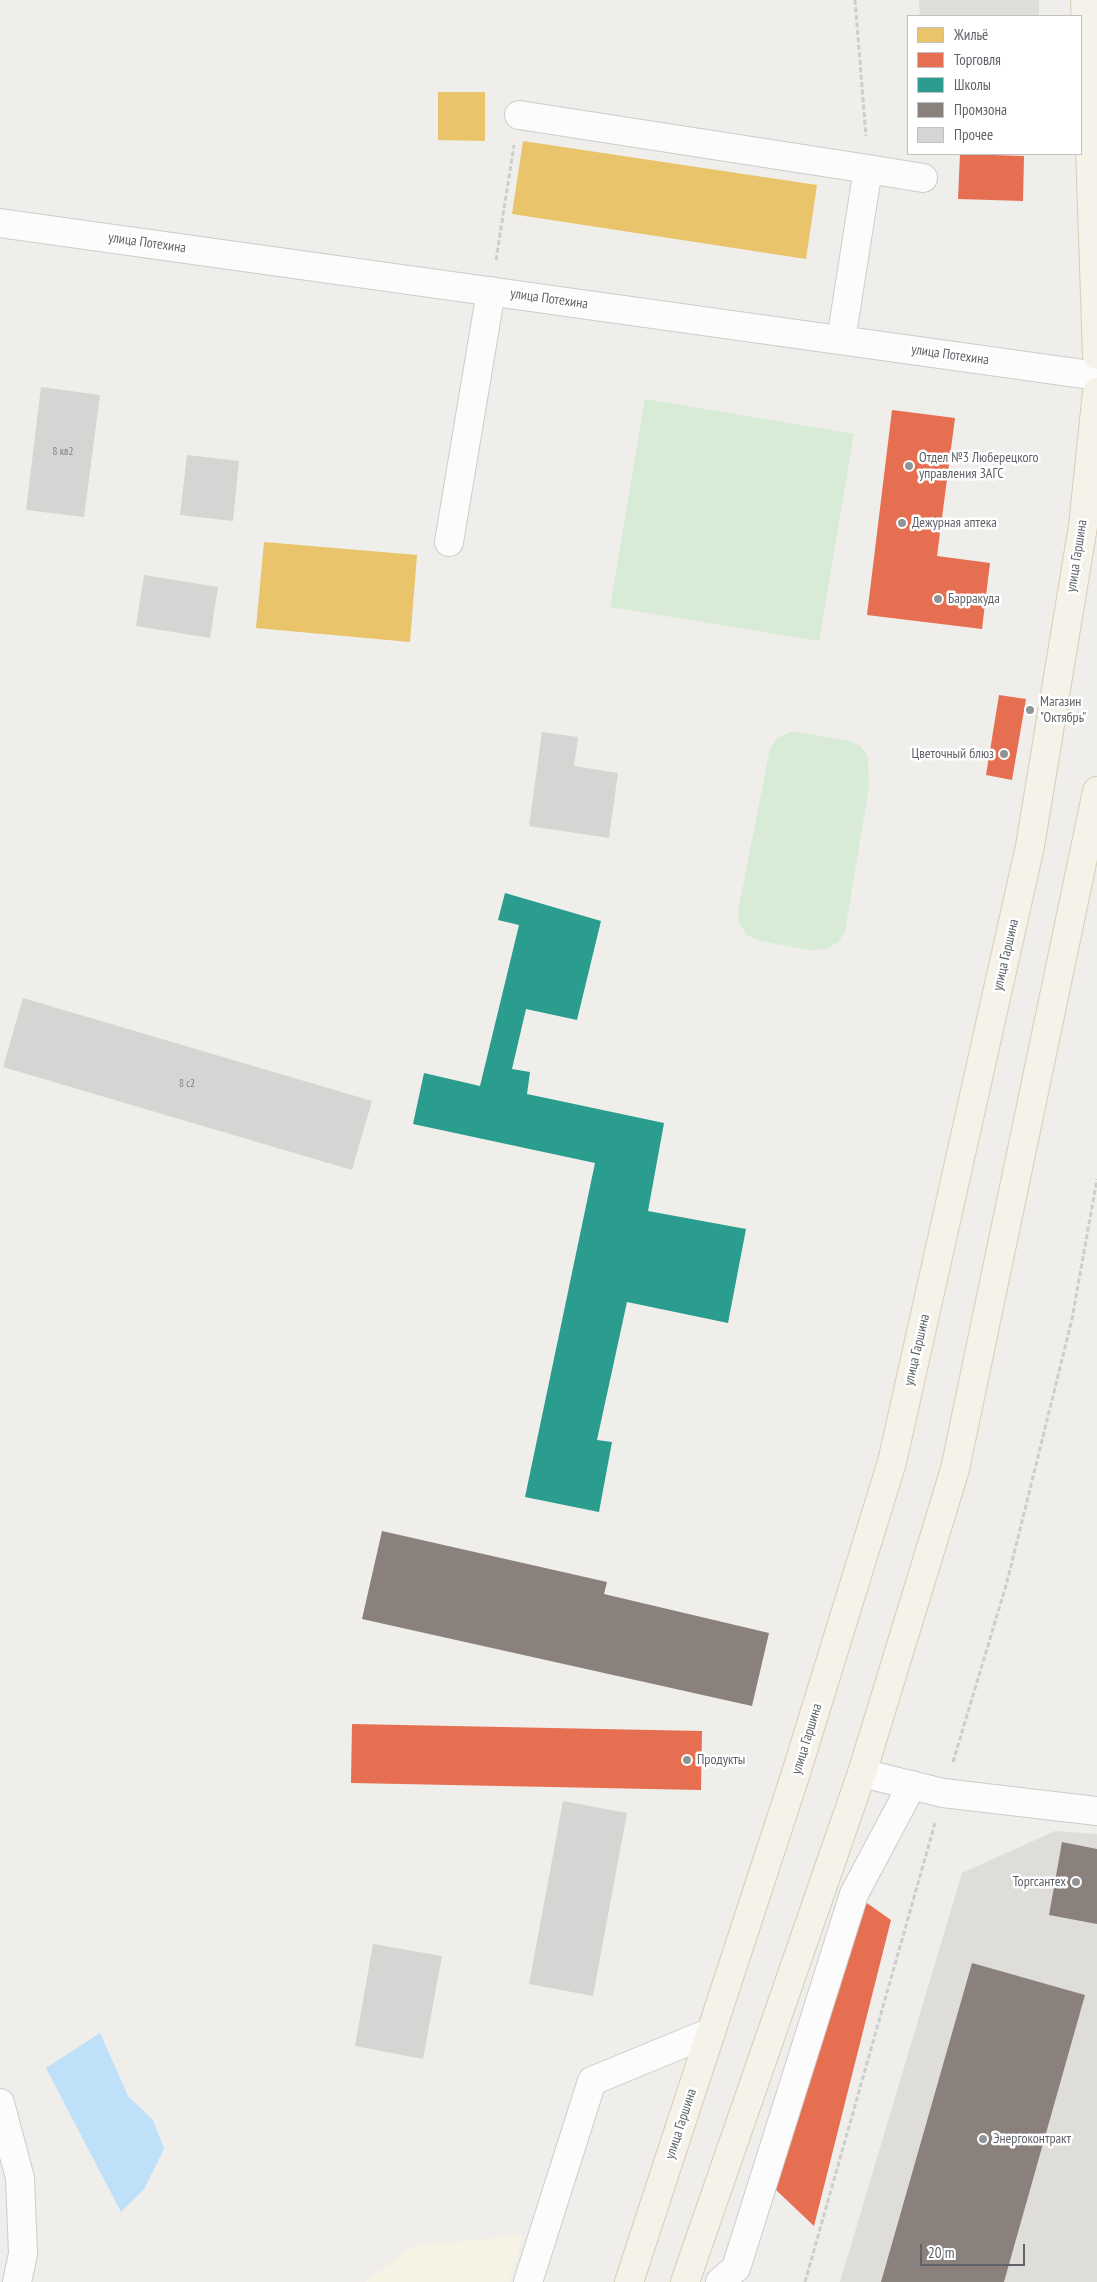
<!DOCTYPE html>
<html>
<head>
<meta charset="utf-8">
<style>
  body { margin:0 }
  #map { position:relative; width:1097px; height:2282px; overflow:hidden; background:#efeeea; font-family:"PT Sans Narrow",sans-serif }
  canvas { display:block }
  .legend { position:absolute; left:907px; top:15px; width:175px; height:140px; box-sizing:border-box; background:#fff; border:1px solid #bfc1c3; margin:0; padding:6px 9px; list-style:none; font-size:15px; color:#5f6368 }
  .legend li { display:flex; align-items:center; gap:10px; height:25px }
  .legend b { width:25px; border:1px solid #bfc1c3 }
  .scale { position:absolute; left:920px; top:2244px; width:105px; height:22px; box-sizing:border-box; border:2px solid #5f6368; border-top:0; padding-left:6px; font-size:15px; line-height:18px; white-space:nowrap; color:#5f6368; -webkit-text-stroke:4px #fff; paint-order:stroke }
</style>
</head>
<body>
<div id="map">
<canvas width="1097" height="2282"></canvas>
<ul class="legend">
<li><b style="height:14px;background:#e9c46a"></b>Жильё</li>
<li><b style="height:14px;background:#e76f51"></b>Торговля</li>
<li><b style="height:14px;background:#2a9d8f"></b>Школы</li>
<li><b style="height:14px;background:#8a817c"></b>Промзона</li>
<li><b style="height:14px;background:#d6d5d3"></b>Прочее</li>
</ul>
<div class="scale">20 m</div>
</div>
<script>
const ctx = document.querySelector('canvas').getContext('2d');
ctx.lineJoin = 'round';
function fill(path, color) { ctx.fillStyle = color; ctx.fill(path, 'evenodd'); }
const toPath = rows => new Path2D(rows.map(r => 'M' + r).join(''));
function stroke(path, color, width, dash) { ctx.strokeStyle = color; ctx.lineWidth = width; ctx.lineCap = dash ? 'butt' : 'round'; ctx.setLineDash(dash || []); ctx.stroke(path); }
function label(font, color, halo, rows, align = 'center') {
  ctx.font = font + ' "PT Sans Narrow",sans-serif'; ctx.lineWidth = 5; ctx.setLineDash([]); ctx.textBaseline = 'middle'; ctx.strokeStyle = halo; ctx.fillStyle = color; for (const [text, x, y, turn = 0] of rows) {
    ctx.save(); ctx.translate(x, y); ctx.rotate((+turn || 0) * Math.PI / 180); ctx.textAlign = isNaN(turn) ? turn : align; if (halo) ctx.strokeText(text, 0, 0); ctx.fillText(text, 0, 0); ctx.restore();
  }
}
fill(toPath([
  [523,2235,509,2282,365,2282,414,2246]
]), '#f7f3e4');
fill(toPath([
  [919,0,1039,0,1039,16,920,16],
  [1055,1831,1097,1834,1097,2282,840,2282,962,1873]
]), '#dfddda');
fill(toPath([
  [645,399,854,434,819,641,610,607],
  [792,731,849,741,860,746,868,756,869,787,845,932,838,942,826,949,809,950,760,941,747,935,739,923,738,912,770,748,778,738]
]), '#d8ebd6');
fill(toPath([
  [100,2033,128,2096,153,2120,164,2149,144,2189,121,2212,46,2068]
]), '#bfe0f9');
fill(toPath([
  [438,92,485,92,485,141,438,140],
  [523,141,817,185,806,259,512,214],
  [264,542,417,555,410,642,256,628]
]), '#e9c46a');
fill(toPath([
  [960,154,1024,156,1023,201,958,199],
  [892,410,955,418,937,556,990,563,982,629,867,615],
  [999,695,1026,699,1012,780,986,775],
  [352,1724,702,1731,701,1790,351,1783],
  [864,1901,891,1920,814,2226,776,2190]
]), '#e76f51');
fill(toPath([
  [505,893,601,921,577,1020,526,1009,512,1069,530,1072,527,1094,664,1123,648,1211,746,1229,728,1323,627,1302,597,1440,612,1442,599,1512,525,1497,595,1163,413,1124,424,1073,480,1086,519,925,498,920]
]), '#2a9d8f');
fill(toPath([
  [382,1531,607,1582,604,1594,769,1633,752,1706,362,1619],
  [1062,1842,1097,1849,1097,1924,1049,1915],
  [972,1963,1085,1995,1004,2282,881,2282]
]), '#8a817c');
fill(toPath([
  [41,387,100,395,84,517,26,510],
  [187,455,239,461,233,521,180,515],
  [144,575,218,587,210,638,136,626],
  [542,732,578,737,574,766,618,773,609,838,529,826],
  [23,998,372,1101,352,1170,3,1067],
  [563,1801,627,1813,593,1996,529,1984],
  [373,1944,442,1956,423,2059,355,2046]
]), '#d6d5d3');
const minor = toPath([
  [519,115,868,169,841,340],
  [868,169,923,178],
  [0,223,1097,376],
  [449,542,491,291],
  [862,1773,943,1793,1097,1811],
  [0,2103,20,2178,23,2254,17,2282],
  [528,2282,592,2081,711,2032],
  [720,2282,736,2268,854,1894,912,1785]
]);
const major = toPath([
  [1085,0,1097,355],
  [629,2282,796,1773,892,1462,1030,846,1083,526,1097,392],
  [685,2282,862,1773,955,1469,1097,791]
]);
stroke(minor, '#cbcccc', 30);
stroke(major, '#d7ceb8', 30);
stroke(toPath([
  [855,0,866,136],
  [496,260,514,145],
  [953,1762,1007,1582,1072,1319,1097,1179],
  [805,2282,935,1823]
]), '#cacfcc', 3, [5, 2.5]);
stroke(minor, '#fdfcfc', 28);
stroke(major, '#f4f2e9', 28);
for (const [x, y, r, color] of [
  [909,466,5,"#919496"],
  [902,523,5,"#919496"],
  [938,599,5,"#919496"],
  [1030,710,5,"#919496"],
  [1004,754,5,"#919496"],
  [687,1760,5,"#919496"],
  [1076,1882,5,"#919496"],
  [983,2139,5,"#919496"]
]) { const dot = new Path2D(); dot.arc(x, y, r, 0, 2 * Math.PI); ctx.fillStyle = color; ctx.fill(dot); stroke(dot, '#fff', 2); }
label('11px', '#7e8184', null, [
  ["8 кв2",63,452],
  ["8 с2",187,1084]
]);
label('14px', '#5f6368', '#fff', [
  ["улица Потехина",147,243,8],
  ["улица Потехина",549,299,8],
  ["улица Потехина",950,355,8],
  ["улица Гаршина",1077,556,-81],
  ["улица Гаршина",1006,955,-77],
  ["улица Гаршина",917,1350,-77],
  ["улица Гаршина",807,1739,-73],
  ["улица Гаршина",681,2124,-72]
]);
label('14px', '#5f6368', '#fff', [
  ["Отдел №3 Люберецкого",919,458],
  ["управления ЗАГС",919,474],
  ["Дежурная аптека",912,523],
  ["Барракуда",948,599],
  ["Магазин",1040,702],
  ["\"Октябрь\"",1040,718],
  ["Цветочный блюз",994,754,"right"],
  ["Продукты",697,1760],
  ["Торгсантех",1066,1882,"right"],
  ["Энергоконтракт",993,2139]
], 'left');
</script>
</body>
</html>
